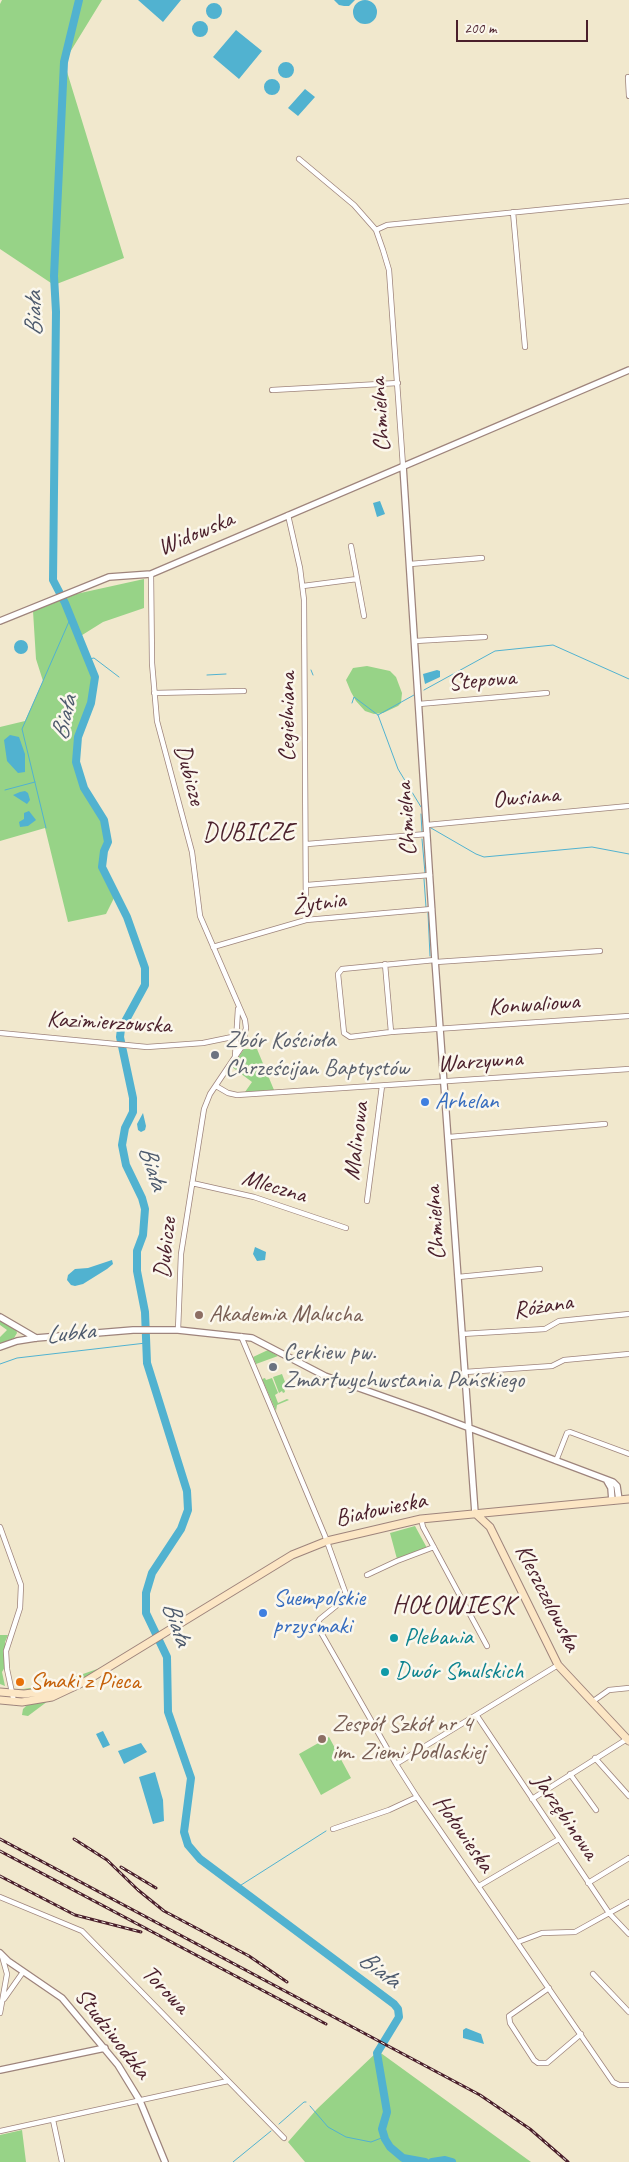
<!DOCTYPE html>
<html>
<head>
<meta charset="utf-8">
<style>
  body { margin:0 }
  #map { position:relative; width:629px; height:2162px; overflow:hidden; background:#f1e8cd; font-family:Caveat,sans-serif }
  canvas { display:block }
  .scale { position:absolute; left:456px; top:20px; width:132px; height:22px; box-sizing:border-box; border:2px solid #4a1f2b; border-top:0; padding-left:6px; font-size:15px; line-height:18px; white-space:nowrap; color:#4a1f2b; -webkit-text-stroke:4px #fbf7ec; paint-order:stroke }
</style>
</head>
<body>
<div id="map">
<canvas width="629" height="2162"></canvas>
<div class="scale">200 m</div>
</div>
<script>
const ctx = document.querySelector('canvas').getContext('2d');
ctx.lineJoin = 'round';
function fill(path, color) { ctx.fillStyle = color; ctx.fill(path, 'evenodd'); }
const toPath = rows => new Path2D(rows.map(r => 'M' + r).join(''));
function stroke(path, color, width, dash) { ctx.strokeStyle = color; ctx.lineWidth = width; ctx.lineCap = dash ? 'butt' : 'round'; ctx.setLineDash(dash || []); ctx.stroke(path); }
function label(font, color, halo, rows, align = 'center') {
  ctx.font = font + ' Caveat,sans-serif'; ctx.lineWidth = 5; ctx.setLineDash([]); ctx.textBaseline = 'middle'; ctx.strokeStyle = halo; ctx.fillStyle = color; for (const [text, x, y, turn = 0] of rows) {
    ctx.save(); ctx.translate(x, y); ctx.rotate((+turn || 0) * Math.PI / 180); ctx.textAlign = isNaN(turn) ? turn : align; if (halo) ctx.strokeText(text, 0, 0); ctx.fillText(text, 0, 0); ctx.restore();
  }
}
fill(toPath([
  [2,0,102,0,64,62,124,258,54,285,0,249,0,4],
  [144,579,144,608,103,622,79,637,95,677,91,703,78,737,76,762,84,788,104,820,108,842,104,851,102,867,116,894,106,914,68,922,45,828,0,841,0,727,25,721,43,681,36,659,33,611,76,594],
  [367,666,390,671,396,677,402,693,401,703,398,706,383,713,374,714,365,711,356,701,351,692,346,680,353,668],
  [244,1049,257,1049,274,1090,245,1092,252,1082,232,1067],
  [0,1319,16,1329,17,1333,14,1338,0,1345,0,1337,7,1330,0,1325],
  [268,1350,278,1356,256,1364,253,1357],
  [282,1374,288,1390,287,1387,284,1388,285,1392,283,1393,282,1391,279,1393,273,1377],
  [265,1378,266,1380,272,1378,278,1393,275,1395,278,1403,287,1399,289,1400,277,1405,276,1411,262,1379],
  [415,1526,427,1548,397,1559,390,1533],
  [0,1635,8,1635,5,1642,5,1667,2,1672,5,1686,0,1684],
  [109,1665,89,1676,61,1686,47,1689,16,1690,51,1685],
  [48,1701,28,1716,22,1715,23,1709,28,1704],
  [329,1737,351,1778,321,1795,299,1754],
  [378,2051,531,2162,305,2162,288,2142,317,2109],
  [22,2130,26,2162,0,2162,0,2135]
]), '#97d387');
fill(toPath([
  [138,0,181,0,163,22],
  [334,0,355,0,349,6,344,6,339,5],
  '353 12a12 12 0 1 1 24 0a12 12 0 1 1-24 0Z',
  '206 11a8 8 0 1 1 16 0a8 8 0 1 1-16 0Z',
  '192 29a8 8 0 1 1 16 0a8 8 0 1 1-16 0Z',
  [236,30,262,51,239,79,213,57],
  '278 70a8 8 0 1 1 16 0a8 8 0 1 1-16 0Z',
  '264 87a8 8 0 1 1 16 0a8 8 0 1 1-16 0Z',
  [305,89,315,97,298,116,288,108],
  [380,501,385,514,377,517,373,503],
  '14 647a7 7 0 1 1 14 0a7 7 0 1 1-14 0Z',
  [437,670,440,671,440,677,425,684,423,674],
  [10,735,19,737,25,754,25,772,18,773,7,761,4,740],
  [25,791,28,793,30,800,27,804,13,795,20,792],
  [29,811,36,820,28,826,20,827,19,822,24,819,24,813],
  [143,1113,146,1126,145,1130,141,1132,138,1130,137,1124],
  [255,1247,266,1252,265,1260,257,1261,253,1254],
  [112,1260,113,1264,107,1269,83,1284,75,1286,71,1285,67,1280,68,1275,75,1269,88,1268],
  [103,1731,110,1745,103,1748,96,1734],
  [141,1743,147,1752,124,1764,118,1751],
  [155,1772,163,1800,164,1821,153,1824,139,1777],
  [466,2028,481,2034,484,2044,463,2038,463,2030]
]), '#51b2d0');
stroke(toPath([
  [89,659,94,658,119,677],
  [311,670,313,675],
  [207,675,226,674],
  [424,690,495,651,553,645,629,679],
  [352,703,354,697,378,715,398,769,421,807],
  [378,715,414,695],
  [5,790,35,782],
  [421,814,422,832],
  [46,828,22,729,71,617],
  [431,828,476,854,484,857,592,847,629,854],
  [422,839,425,873],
  [424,879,426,907],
  [428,913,430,956],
  [0,1364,17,1358,146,1343],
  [238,1887,326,1831],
  [310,2106,328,2127,346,2137,371,2142,384,2137],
  [279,2124,304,2102,306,2102],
  [233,2162,271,2131]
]), '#51b2d0', 1);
stroke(toPath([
  [79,0,64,62,54,276,56,312,53,580,65,603,95,677,91,703,78,737,76,762,84,788,104,820,108,842,104,851,102,867,127,917,145,968,145,985,121,1029,120,1037,133,1098,133,1112,125,1128,122,1145,126,1165,142,1198,145,1209,143,1235,137,1251,137,1271,145,1312,147,1363,187,1491,188,1510,181,1529,152,1573,146,1593,146,1613,167,1657,168,1712,191,1778,184,1832,188,1845,200,1859,394,2004,398,2009,399,2017,377,2053,387,2112,382,2129,385,2139,390,2147,403,2158,425,2162],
  [432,2162,445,2160,452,2162]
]), '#51b2d0', 8);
const minor = toPath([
  [628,77,629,96],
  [299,159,354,205,376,230,383,250,389,270,403,466],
  [513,212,525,347],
  [376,230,387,225,629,201],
  [272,390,398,383],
  [288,515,300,568,304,600,306,920],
  [351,546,364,616],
  [410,564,482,558],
  [151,574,152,663,157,721,192,852,200,916,245,1020,246,1028,241,1048,210,1094,204,1109,181,1254,178,1330],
  [303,586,357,579],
  [415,641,485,637],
  [154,693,244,691],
  [419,704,547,693],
  [427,825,629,806],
  [307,844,427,834],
  [307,885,430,875],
  [213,947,306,920,432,909],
  [435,960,342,969,338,974,344,1033,350,1037,391,1032,629,1016],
  [436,962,600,951],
  [385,964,391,1032],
  [0,1033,147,1047,203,1043,237,1036,245,1037],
  [235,1057,238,1009],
  [216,1086,228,1093,237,1095,629,1069],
  [449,1137,605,1124],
  [192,1183,254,1197,346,1228],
  [367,1201,382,1086],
  [458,1277,540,1269],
  [462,1334,545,1329,559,1321,629,1314],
  [241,1336,325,1536,347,1597,320,1619,318,1622,319,1629,396,1764,417,1797,613,2082,619,2085,629,2085],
  [465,1372,552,1366,564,1360,629,1354],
  [556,1461,567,1433,570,1432,629,1454],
  [421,1519,423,1527,487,1646],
  [0,1527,21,1585,20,1608,6,1651,7,1669,14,1702],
  [367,1575,397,1561,434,1547],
  [592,1702,609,1690,629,1688],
  [477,1716,609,1913,629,1934],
  [595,1758,629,1796],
  [396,1764,558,1665],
  [570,1774,596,1810],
  [532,1799,627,1739],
  [333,1829,389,1810,417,1797],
  [588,1883,629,1858],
  [479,1886,559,1839],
  [0,1897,82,1931,284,2138],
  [518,1942,542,1933,575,1932,629,1902],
  [593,1974,629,2012],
  [549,1988,509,2016,510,2023,534,2060,538,2063,547,2063,581,2034],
  [4,1999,23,1972],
  [0,2013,7,1974,2,1956],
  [53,2120,62,2162],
  [0,2131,228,2081]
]);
const tertiary = toPath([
  [403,466,435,960,475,1513],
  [0,621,109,577,151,574,629,370],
  [0,1317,36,1338],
  [0,1347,17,1341,36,1338,133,1330,178,1330,252,1338,325,1376,427,1412,613,1482,617,1486,619,1500],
  [607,1481,611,1488,612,1501],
  [0,1953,8,1961,62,1998,118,2065,140,2101,165,2162],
  [0,2070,105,2048]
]);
const secondary = toPath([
  [475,1513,490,1527,558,1665,629,1741],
  [0,1692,24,1694,65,1689],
  [0,1700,22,1702,52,1697,86,1681,292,1555,327,1541,421,1519,629,1499]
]);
stroke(minor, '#9e847c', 6);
stroke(tertiary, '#9e847c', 8);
stroke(secondary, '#9e847c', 9);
stroke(minor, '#fff', 4.5);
stroke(tertiary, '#fff', 5.5);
stroke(secondary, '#fce6c4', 7);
const rail = toPath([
  [0,1839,480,2095,530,2129,568,2162],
  [74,1839,107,1860,138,1890,164,1911,249,1956,287,1982],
  [0,1851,326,2024],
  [121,1867,156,1888],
  [0,1876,75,1915,141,1932]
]);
stroke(rail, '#4a1f2b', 3);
stroke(rail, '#fbf7ec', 1, [4]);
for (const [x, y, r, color] of [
  [215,1055,5,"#6b7280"],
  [425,1102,5,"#3f7fe0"],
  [199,1315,5,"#8d6e63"],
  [273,1367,5,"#6b7280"],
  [263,1613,5,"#3f7fe0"],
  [394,1638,5,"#0f9aa8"],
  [385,1672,5,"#0f9aa8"],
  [20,1682,5,"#e8710a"],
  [322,1739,5,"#8d6e63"]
]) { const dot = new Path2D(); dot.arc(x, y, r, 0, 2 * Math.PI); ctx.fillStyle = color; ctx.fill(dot); stroke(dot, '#fbf7ec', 2); }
label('24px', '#4a1f2b', '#fbf7ec', [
  ["Chmielna",381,415,-94],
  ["Widowska",196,534,-23],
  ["Stepowa",482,681,-5],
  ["Cegielniana",288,717,-90],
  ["Dubicze",189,775,75],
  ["Owsiana",526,798,-5],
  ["Chmielna",407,819,-94],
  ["Żytnia",319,904,-8],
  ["Konwaliowa",534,1005,-4],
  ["Kazimierzowska",109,1023,3],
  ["Warzywna",480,1062,-4],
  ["Malinowa",357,1141,-83],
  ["Mleczna",274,1187,17],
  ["Chmielna",436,1223,-94],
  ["Dubicze",166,1248,-84],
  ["Różana",543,1307,-9],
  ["Białowieska",381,1510,-12],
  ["Kleszczelowska",547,1598,63],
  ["Jarzębinowa",565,1817,56],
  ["Hołowieska",463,1834,55],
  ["Torowa",165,1990,46],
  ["Studziwodzka",112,2034,52]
]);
label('24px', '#5b616d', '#fbf7ec', [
  ["Zbór Kościoła",225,1041],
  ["Chrześcijan Baptystów",225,1069],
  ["Cerkiew pw.",283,1353],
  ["Zmartwychwstania Pańskiego",283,1381]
], 'left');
label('24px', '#366cbe', '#fbf7ec', [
  ["Arhelan",435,1102],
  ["Suempolskie",273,1599],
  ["przysmaki",273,1627]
], 'left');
label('24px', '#785e54', '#fbf7ec', [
  ["Akademia Malucha",209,1315],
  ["Zespół Szkół nr 4",332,1725],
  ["im. Ziemi Podlaskiej",332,1753]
], 'left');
label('24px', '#0d838f', '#fbf7ec', [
  ["Plebania",404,1638],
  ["Dwór Smulskich",395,1672]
], 'left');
label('24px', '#c56008', '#fbf7ec', [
  ["Smaki z Pieca",30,1682]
], 'left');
label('italic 25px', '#4d5a6d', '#fbf7ec', [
  ["Biała",34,314,-90],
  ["Biała",65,718,-76],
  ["Biała",152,1168,72],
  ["Lubka",70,1334,-6],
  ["Biała",176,1624,71],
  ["Biała",379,1970,37]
]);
ctx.letterSpacing = '1px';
label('25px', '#4a1f2b', '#fbf7ec', [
  ["DUBICZE",249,833],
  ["HOŁOWIESK",454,1606]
]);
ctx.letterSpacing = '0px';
</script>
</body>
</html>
